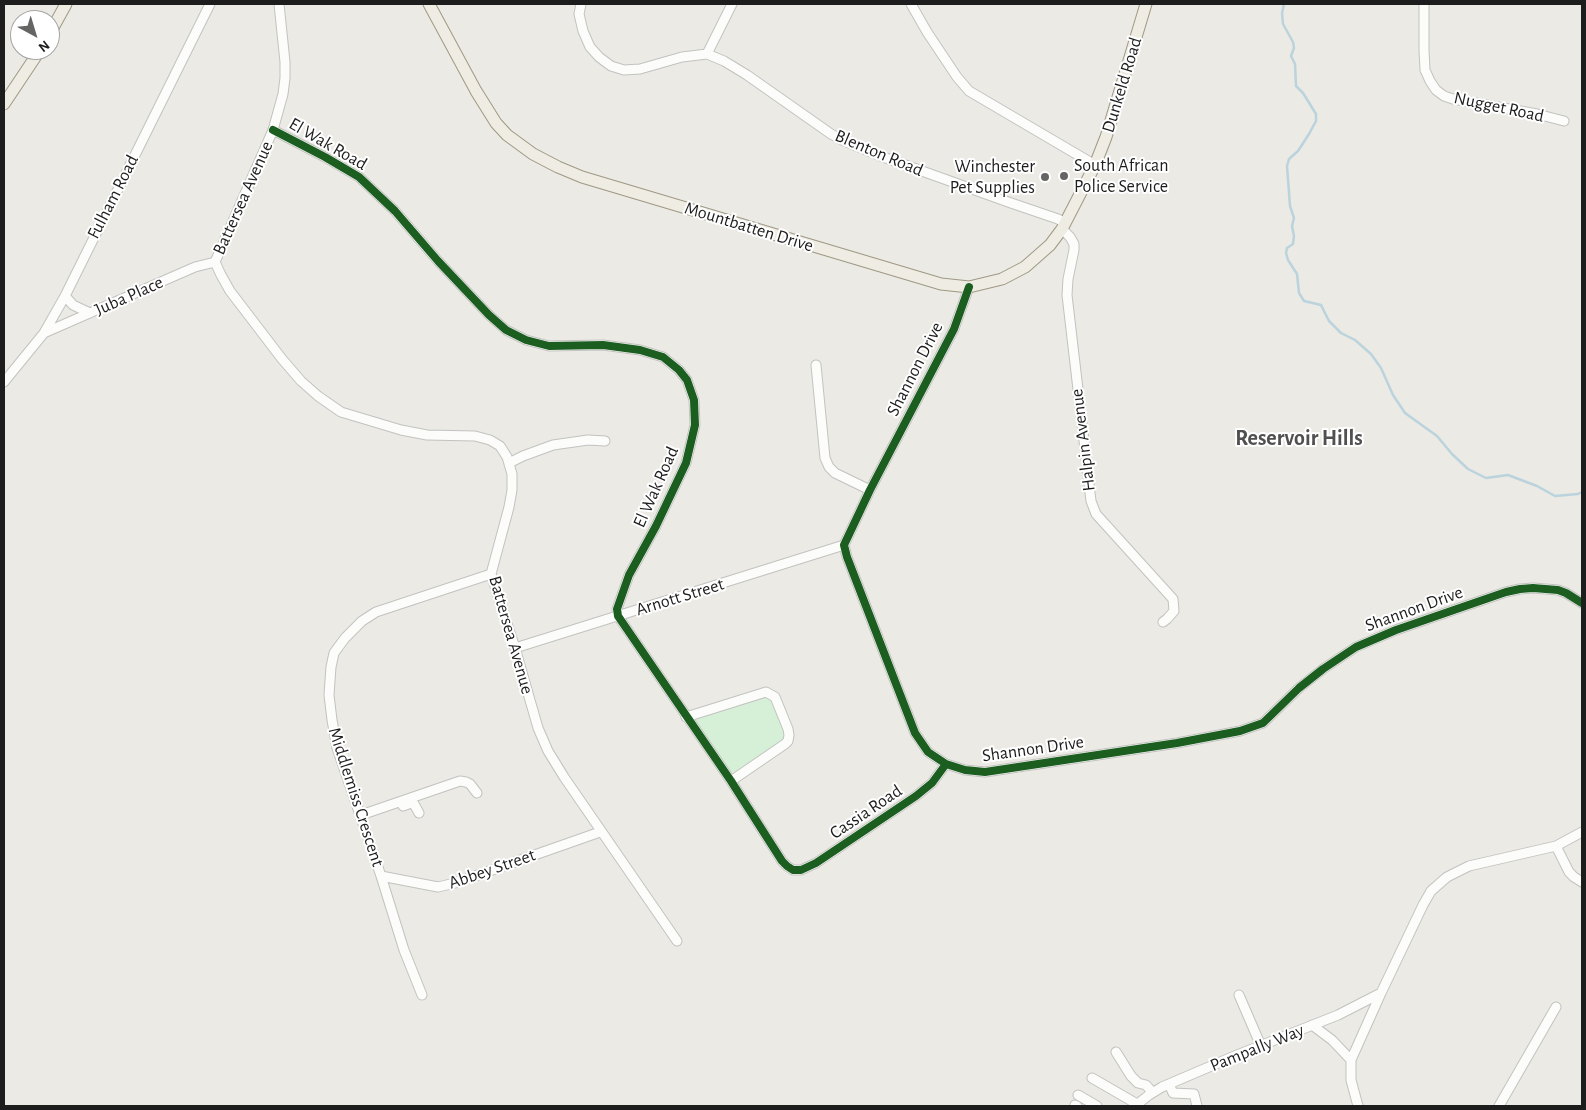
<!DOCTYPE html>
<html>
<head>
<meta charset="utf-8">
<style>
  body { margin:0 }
  #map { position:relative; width:1586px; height:1110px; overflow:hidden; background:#ebeae5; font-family:"Alegreya Sans",sans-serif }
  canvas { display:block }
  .frame { position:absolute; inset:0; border:5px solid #1d1d1d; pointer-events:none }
  .north { position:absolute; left:10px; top:10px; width:50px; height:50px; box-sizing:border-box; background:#fff; border:1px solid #a5a5a5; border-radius:50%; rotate:141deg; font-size:14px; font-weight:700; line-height:20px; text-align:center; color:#1d1d1d }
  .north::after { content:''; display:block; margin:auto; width:18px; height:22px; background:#656563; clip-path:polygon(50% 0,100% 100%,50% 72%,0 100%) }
</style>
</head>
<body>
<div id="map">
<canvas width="1586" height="1110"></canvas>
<div class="frame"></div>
<div class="north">N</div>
</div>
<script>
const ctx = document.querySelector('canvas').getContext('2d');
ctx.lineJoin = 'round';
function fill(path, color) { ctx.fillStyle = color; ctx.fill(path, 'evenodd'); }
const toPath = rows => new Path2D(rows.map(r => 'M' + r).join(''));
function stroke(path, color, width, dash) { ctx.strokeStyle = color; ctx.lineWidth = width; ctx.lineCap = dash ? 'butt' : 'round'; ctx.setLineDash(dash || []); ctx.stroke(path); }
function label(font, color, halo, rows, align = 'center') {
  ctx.font = font + ' "Alegreya Sans",sans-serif'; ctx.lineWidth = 4; ctx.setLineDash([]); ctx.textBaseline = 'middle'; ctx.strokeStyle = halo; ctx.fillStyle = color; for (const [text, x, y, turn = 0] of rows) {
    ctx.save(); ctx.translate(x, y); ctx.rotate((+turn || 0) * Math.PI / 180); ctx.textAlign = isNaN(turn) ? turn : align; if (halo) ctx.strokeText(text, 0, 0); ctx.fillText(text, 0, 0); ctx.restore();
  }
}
fill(toPath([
  [765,695,771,698,787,733,784,742,740,772,730,772,695,722,700,716]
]), '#d5f0d6');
stroke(toPath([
  [1284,4,1282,13,1283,24,1293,42,1294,48,1291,56,1295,64,1296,86,1303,93,1316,114,1316,121,1309,134,1298,151,1289,159,1287,166,1290,206,1294,218,1292,226,1294,236,1293,244,1287,248,1286,253,1288,260,1297,274,1299,293,1304,301,1321,305,1329,321,1341,333,1355,340,1371,354,1381,368,1393,395,1405,413,1437,436,1452,454,1468,469,1486,478,1508,475,1537,486,1555,496,1578,494,1582,492]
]), '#bbd3dc', 2.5);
const minor = toPath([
  [279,4,285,62,285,78,283,94,273,130,215,262,221,275,230,291,282,359,301,381,318,396,341,412,401,430,427,435,475,436,490,440,500,446,507,457,512,474,512,490,509,507,491,574,515,648,538,728,548,751,564,777,677,941],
  [581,4,579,14,583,31,590,47,599,57,611,66,624,70,640,69,682,57,707,54,724,61,747,75,831,134,844,141,883,157,1011,203,1058,219,1065,223],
  [911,4,927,32,957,77,969,91,1095,165],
  [1424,4,1424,50,1425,70,1430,81,1436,90,1444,96,1453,99,1537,114,1564,121],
  [707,54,732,4],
  [273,130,325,157,359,177,395,211,438,261,489,315,506,330,526,340,549,346,603,345,640,350,663,357,679,370,687,380,694,400,695,425,686,463,656,526,629,575,617,609,618,616,731,781,782,861,787,866,793,870,801,870,816,863,916,796,932,783,946,764],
  [1062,229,1070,237,1074,244,1074,250,1068,279,1067,295,1091,501,1096,514,1173,599,1174,611,1167,619,1163,622],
  [969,287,954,329,870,490,844,545,847,557,915,733,928,752,946,764,965,770,985,772,1177,743,1240,731,1263,723,1299,688,1323,669,1356,647,1396,630,1506,592,1520,589,1533,588,1558,590,1566,593,1582,603],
  [65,296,73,305,90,313],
  [44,333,195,267,215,262],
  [816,365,825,458,829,467,835,473,870,490],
  [4,382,44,333,65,296,210,4],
  [509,463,523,456,553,445,588,440,605,441],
  [515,648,844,545],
  [686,717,766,692,775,697,788,729,789,735,788,741,785,744,731,781],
  [403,806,411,803,414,804,419,813],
  [361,815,460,781,466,782,470,784,477,793],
  [1556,846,1569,872,1574,877,1582,882],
  [381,876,438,887,455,883,600,832],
  [422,995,404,950,381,876,337,748,332,720,329,695,331,667,334,653,345,638,362,621,376,612,491,574],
  [1239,995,1261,1046],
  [1312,1025,1332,1040,1351,1060],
  [1116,1052,1131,1076,1138,1083,1146,1085,1152,1092],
  [1092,1078,1137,1104],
  [1169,1084,1173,1093,1194,1094,1197,1106],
  [1078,1095,1097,1106],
  [1075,1105,1077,1106],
  [1135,1106,1149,1095,1162,1087,1237,1055,1338,1015,1381,993],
  [1358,1106,1351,1080,1351,1060,1381,993,1423,905,1431,891,1447,877,1469,866,1556,846,1582,832],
  [1499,1106,1556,1007]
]);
const major = toPath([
  [429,4,476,91,496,123,507,135,533,154,558,167,582,177,941,284,969,287,1002,279,1025,267,1050,245,1062,229,1095,165,1106,137,1146,4],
  [50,33,66,4],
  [4,104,40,50]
]);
stroke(minor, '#c2c2c0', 11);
stroke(major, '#9f9884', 13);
stroke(minor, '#fcfcfb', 9);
stroke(major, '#efece4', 11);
stroke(toPath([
  [273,130,325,157,359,177,395,211,438,261,489,315,506,330,526,340,549,346,603,345,640,350,663,357,679,370,687,380,694,400,695,425,686,463,656,526,629,575,617,609,618,616,731,781,782,861,787,866,793,870,801,870,816,863,916,796,932,783,946,764],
  [969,287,954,329,870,490,844,545,847,557,915,733,928,752,946,764,965,770,985,772,1177,743,1240,731,1263,723,1299,688,1323,669,1356,647,1396,630,1506,592,1520,589,1533,588,1558,590,1566,593,1582,603]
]), '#1b5e20', 8);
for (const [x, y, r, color] of [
  [1064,176,5,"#656563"],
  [1045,177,5,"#656563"]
]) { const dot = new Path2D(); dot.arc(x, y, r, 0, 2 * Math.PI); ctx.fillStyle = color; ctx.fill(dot); stroke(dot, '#fff', 2); }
label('18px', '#1d1d1d', '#fff', [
  ["Dunkeld Road",1122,85,-73],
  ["Nugget Road",1499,107,12],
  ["El Wak Road",328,144,30],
  ["Blenton Road",879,153,23],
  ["Fulham Road",113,197,-63],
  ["Battersea Avenue",243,198,-66],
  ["Mountbatten Drive",749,227,17],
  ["Juba Place",129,296,-24],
  ["Shannon Drive",915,369,-63],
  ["Halpin Avenue",1083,440,-97],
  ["El Wak Road",656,487,-66],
  ["Arnott Street",680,597,-17],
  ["Shannon Drive",1414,609,-20],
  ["Battersea Avenue",511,635,74],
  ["Shannon Drive",1033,749,-8],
  ["Middlemiss Crescent",356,797,72],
  ["Cassia Road",866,812,-34],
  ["Abbey Street",492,869,-19],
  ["Pampally Way",1257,1048,-22]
]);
label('18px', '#1d1d1d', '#fff', [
  ["South African",1074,166],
  ["Police Service",1074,187],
  ["Winchester",1035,167,"right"],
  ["Pet Supplies",1035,188,"right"]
], 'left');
label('bold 22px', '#505050', '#fff', [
  ["Reservoir Hills",1299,438]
]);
</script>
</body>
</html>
